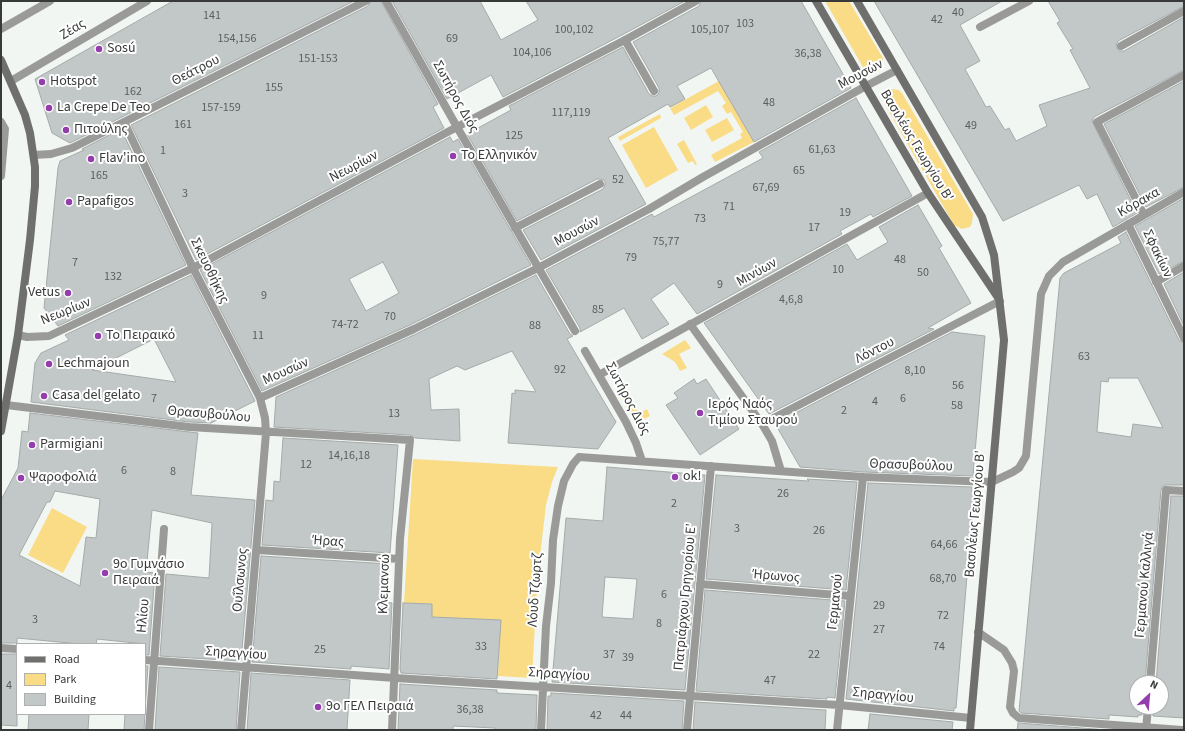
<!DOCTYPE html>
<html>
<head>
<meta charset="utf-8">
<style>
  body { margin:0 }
  #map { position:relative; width:1185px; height:731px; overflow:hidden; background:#f1f6f2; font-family:"Source Sans 3",sans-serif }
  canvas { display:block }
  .frame { position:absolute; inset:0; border:2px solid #383a39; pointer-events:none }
  .legend { position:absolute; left:16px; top:643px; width:130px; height:72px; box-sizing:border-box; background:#fff; border:1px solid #afb0b0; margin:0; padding:5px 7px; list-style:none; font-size:12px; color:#383a39 }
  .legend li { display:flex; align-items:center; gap:8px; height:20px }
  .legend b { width:20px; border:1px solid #afb0b0 }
  .north { position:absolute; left:1129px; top:675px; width:40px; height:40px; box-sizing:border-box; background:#fff; border:1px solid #afb0b0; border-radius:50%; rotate:26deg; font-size:11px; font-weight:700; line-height:16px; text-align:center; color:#383a39 }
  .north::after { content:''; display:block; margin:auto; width:14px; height:18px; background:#933eac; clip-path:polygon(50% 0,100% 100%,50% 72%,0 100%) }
</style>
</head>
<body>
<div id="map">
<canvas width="1185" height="731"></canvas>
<div class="frame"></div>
<ul class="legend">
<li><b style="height:5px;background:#6f706e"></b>Road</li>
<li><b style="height:11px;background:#f9dc85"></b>Park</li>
<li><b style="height:11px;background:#c2c8c7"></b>Building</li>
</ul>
<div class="north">N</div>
</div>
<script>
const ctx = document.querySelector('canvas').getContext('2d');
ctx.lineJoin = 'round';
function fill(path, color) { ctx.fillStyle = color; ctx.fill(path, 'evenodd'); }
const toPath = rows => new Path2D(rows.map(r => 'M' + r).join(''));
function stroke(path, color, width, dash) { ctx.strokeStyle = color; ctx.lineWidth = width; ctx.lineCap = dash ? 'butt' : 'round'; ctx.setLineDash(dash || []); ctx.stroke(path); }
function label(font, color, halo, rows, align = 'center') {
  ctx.font = font + ' "Source Sans 3",sans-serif'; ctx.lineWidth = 4; ctx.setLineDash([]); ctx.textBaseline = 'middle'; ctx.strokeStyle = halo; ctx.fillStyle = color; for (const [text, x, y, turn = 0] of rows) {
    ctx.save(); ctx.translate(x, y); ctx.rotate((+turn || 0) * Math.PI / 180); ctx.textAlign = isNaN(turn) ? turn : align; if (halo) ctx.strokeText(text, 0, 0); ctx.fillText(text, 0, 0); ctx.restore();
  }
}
fill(toPath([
  [825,1,849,1,883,58,883,63,880,70,872,73,864,69],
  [719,81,754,142,715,162,711,155,742,138,740,134,743,132,731,112,727,114,722,106,726,103,718,91,674,115,670,108],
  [891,89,899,90,902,93,973,214,972,223,970,227,962,229,954,225,884,103,884,95],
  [706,105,713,117,691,130,684,118],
  [660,114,661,118,620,141,618,137],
  [727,118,734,130,712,142,705,130],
  [654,127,678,170,646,188,622,145],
  [684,140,697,164,695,165,693,161,688,163,677,144],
  [685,340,691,348,679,354,687,368,680,371,675,362,662,354],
  [624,387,639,413,647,409,650,416,636,423,617,390],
  [413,459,558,467,552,482,546,505,542,539,537,585,532,678,498,676,500,620,432,617,432,604,404,603],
  [52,508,87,527,63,573,28,555]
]), '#f9dc85');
const building = toPath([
  [173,1,354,1,70,143,52,133,35,79,173,1],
  [371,1,381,1,438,104,433,107,444,128,196,260,131,125,368,6,371,1],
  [392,1,480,1,501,40,538,20,526,1,685,1,622,35,503,97,491,75,447,99,392,1],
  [701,1,801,1,851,88,754,142,711,68,677,86,685,99,670,107,668,104,608,138,646,204,541,260,523,230,603,189,605,185,605,181,601,179,597,179,517,221,467,134,511,110,509,106,623,47,649,94,652,96,656,96,659,93,659,88,633,42,699,6,701,1],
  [874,1,1002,1,960,25,980,61,965,69,986,107,990,106,1005,130,1009,128,1016,141,1047,126,1039,105,1090,88,1070,50,1073,49,1057,23,1060,21,1048,1,1184,1,1184,6,1118,41,1116,46,1119,51,1124,51,1184,17,1184,70,1094,117,1092,121,1137,213,1113,227,1097,194,1087,199,1079,185,1003,221,874,1],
  [1184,81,1184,187,1146,207,1104,124,1184,81],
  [856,98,912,196,873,217,871,214,840,231,842,234,697,314,674,283,651,299,669,324,642,339,624,308,580,332,580,328,546,270,652,214,654,217,763,158,759,152,856,98],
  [121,129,186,265,58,326,44,308,58,168,60,161,84,150,82,149,121,129],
  [450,137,453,142,458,139,531,265,412,324,262,391,200,270,450,137],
  [383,262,399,293,366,311,349,279,383,262],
  [1184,198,1184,261,1159,274,1135,226,1184,198],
  [918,205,942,246,939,248,971,303,928,328,934,329,769,414,704,323,847,244,857,260,888,242,879,227,918,205],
  [1126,232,1179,340,1184,343,1184,485,1166,485,1162,487,1161,490,1145,683,1137,683,1137,707,1142,707,1142,715,1138,715,1138,717,1109,715,1109,719,1021,713,1019,711,1060,278,1064,273,1121,243,1118,237,1126,232],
  [1109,378,1138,378,1163,428,1133,424,1131,437,1097,432,1101,381,1108,382,1109,378],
  [1184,272,1184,326,1164,284,1184,272],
  [191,275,255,401,211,423,189,422,31,402,35,363,41,353,69,340,65,335,191,275],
  [154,339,176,382,92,370,154,339],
  [536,275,570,334,573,336,567,339,616,422,598,449,508,443,512,393,515,394,515,390,536,392,512,351,465,370,457,366,429,379,431,410,459,409,460,441,415,438,410,435,274,427,276,397,416,334,536,275],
  [952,332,985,336,973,476,863,472,800,467,777,427,778,426,776,423,952,332],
  [694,379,697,384,706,379,739,429,700,455,666,405,678,398,674,393,694,379],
  [30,413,198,433,191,495,255,500,241,661,160,656,166,574,209,578,212,523,152,510,146,572,155,573,149,655,145,655,145,644,97,639,96,644,80,644,17,638,17,643,1,643,1,500,18,468,22,431,28,432,30,413],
  [55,491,100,499,96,538,86,537,80,586,19,555,47,502,50,502,55,491],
  [283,438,398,445,390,553,262,545,266,500,273,501,274,481,280,482,283,438],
  [607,467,705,475,685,690,552,682,566,518,603,521,607,467],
  [605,577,637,579,633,619,602,617,605,577],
  [716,475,809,481,807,479,857,482,846,590,706,579,716,475],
  [868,483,972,487,972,492,974,492,956,708,954,708,954,711,846,699,868,483],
  [1171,496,1184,496,1184,718,1153,716,1153,707,1161,707,1161,683,1156,683,1171,496],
  [261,556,389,564,387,602,392,603,389,669,351,666,351,669,252,662,261,556],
  [705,590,845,601,835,698,827,697,827,699,696,691,705,590],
  [403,603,432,604,432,617,501,620,497,679,401,673,400,669,403,603],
  [1,654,17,654,17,726,1,725,1,654],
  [145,666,148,666,145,710,145,666],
  [159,667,240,672,236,730,155,730,159,667],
  [251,673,350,680,347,730,247,730,251,673],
  [400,684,497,690,497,693,537,695,536,730,495,730,495,728,453,726,453,730,398,730,400,684],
  [551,693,684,701,682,730,547,730,548,696,551,696,551,693],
  [695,702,826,710,825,730,693,730,695,702],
  [29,714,89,714,88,730,28,730,29,714],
  [125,714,145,714,144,730,124,730,125,714],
  [870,714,953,722,952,730,868,730,870,714],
  [1018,723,1019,723,1107,730,1017,730,1018,723]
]);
fill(building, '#c2c8c7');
stroke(building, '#a4aaa9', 1);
stroke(toPath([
  [625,40,654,91],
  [1121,46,1184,11],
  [515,228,600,184]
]), '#9a9b99', 8);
stroke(toPath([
  [386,1,457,127,575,331],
  [980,27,1029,1],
  [1,29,50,1],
  [11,81,147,1],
  [1,122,5,129,1,176],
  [124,122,193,268,260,398,265,418,266,433,241,730],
  [34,155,51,154,72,148,366,1],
  [1144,215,1097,122,1184,75],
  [1128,224,1184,338],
  [1156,282,1184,266],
  [690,324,762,424,772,441,781,471],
  [18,335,27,337,49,336,193,268,457,127,625,40,696,1],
  [585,351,626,422,636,443,642,461],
  [599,375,928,193],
  [260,398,414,329,538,268,649,209,703,177,866,86,897,70],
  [6,405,189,427,410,440,400,539,392,730],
  [762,424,1000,301],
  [257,550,399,559],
  [700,584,850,596],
  [978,632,1004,650,1012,663,1014,671,1010,707,1013,713,1019,718,1182,730],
  [1,648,17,649],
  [145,660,395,678,839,705,971,718],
  [1150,683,1166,490,1184,491],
  [149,730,164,529],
  [541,730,546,626,551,583,553,540,558,506,564,481,573,464,579,457,863,477,992,482,1013,472,1019,468,1026,456,1041,294,1049,276,1063,262,1184,192],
  [687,730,711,466],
  [837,730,863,477],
  [1146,730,1148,707]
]), '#9a9b99', 8);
stroke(toPath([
  [816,1,928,193,999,299],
  [857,1,982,217,994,255,1004,340,970,730],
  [1,60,25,115,30,133,35,167,35,186,30,240,18,335,1,431]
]), '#6f706e', 8);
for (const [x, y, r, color] of [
  [99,49,4,"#933eac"],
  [42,82,4,"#933eac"],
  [49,108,4,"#933eac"],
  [66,130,4,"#933eac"],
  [453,156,4,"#933eac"],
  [91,159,4,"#933eac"],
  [69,202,4,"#933eac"],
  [68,293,4,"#933eac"],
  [98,336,4,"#933eac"],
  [49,364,4,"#933eac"],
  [44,396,4,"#933eac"],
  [700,413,4,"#933eac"],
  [32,445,4,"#933eac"],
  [675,477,4,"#933eac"],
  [21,478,4,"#933eac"],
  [105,573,4,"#933eac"],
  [318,707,4,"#933eac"]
]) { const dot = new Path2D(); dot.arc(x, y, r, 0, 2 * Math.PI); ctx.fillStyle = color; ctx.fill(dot); stroke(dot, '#fff', 1.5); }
label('12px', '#5a5e5c', null, [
  ["40",958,13],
  ["141",212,16],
  ["42",937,20],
  ["103",745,24],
  ["100,102",574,30],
  ["105,107",710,30],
  ["154,156",237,39],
  ["69",452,39],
  ["104,106",532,53],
  ["36,38",808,54],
  ["151-153",318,59],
  ["155",274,88],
  ["162",133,92],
  ["48",769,103],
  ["157-159",221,108],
  ["117,119",571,113],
  ["161",183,125],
  ["49",971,126],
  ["125",514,136],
  ["61,63",822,150],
  ["1",163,151],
  ["65",799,171],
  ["165",99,176],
  ["52",618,180],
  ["67,69",766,188],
  ["3",185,194],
  ["71",729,207],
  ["19",845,213],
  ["73",700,219],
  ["17",814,228],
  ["75,77",666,242],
  ["79",631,258],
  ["48",900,260],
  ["7",75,263],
  ["10",838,270],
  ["50",923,273],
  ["132",113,277],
  ["9",720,285],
  ["9",264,296],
  ["4,6,8",791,300],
  ["85",598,310],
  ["70",390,317],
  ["74-72",345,325],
  ["88",535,326],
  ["11",258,336],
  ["63",1084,357],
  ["92",560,370],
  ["8,10",915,371],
  ["56",958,386],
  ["7",154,399],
  ["6",903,399],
  ["4",875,402],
  ["58",957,406],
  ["2",844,411],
  ["13",394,414],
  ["14,16,18",349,456],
  ["12",306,465],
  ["6",124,471],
  ["8",173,472],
  ["26",783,494],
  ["2",674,504],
  ["3",737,529],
  ["26",819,531],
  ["64,66",944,545],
  ["68,70",943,579],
  ["6",664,595],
  ["29",879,606],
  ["72",943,616],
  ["3",35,620],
  ["8",659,624],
  ["27",879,630],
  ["33",481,647],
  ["74",939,647],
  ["25",320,650],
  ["37",609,655],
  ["22",814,655],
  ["39",628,658],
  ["47",770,681],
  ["4",9,686],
  ["36,38",470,710],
  ["42",596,716],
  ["44",626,716]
]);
label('14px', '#383a39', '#fff', [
  ["Ζέας",73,30,-31],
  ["Θεάτρου",196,71,-27],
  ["Μουσών",861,75,-28],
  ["Σωτήρος Διός",455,97,61],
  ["Βασιλέως Γεωργίου Β'",916,146,59],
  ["Νεωρίων",354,167,-28],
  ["Κόρακα",1139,203,-30],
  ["Μουσών",577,232,-28],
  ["Σφακίων",1157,254,64],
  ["Σκευοθήκης",209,271,64],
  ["Μινύων",757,273,-29],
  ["Νεωρίων",66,312,-22],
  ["Λόντου",875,351,-27],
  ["Μουσών",286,372,-24],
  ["Σωτήρος Διός",627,399,62],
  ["Θρασυβούλου",209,415,5],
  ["Θρασυβούλου",911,466,2],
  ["Βασιλέως Γεωργίου Β'",976,514,-85],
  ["Ήρας",328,542,4],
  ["Ήρωνος",776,577,5],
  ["Ουΐλσωνος",241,580,-85],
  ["Κλεμανσώ",385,584,-88],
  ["Γερμανού Καλλιγά",1145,585,-85],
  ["Λόυδ Τζωρτζ",536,590,-86],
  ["Πατριάρχου Γρηγορίου Ε'",686,597,-85],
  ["Γερμανού",836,602,-84],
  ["Ηλίου",144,616,-85],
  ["Σηραγγίου",236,654,4],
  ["Σηραγγίου",559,675,4],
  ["Σηραγγίου",883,696,6]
]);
label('14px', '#383a39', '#fff', [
  ["Sosú",107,49],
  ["Hotspot",50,82],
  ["La Crepe De Teo",57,108],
  ["Πιτούλης",74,130],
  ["Το Ελληνικόν",461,156],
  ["Flav'ino",99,159],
  ["Papafigos",77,202],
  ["Vetus",60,293,"right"],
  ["Το Πειραικό",106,336],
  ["Lechmajoun",57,364],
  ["Casa del gelato",52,396],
  ["Ιερός Ναός",708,405],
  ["Τιμίου Σταυρού",708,421],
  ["Parmigiani",40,445],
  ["ok!",683,477],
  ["Ψαροφολιά",29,478],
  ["9ο Γυμνάσιο",113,565],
  ["Πειραιά",113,581],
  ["9ο ΓΕΛ Πειραιά",326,707]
], 'left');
</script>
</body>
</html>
